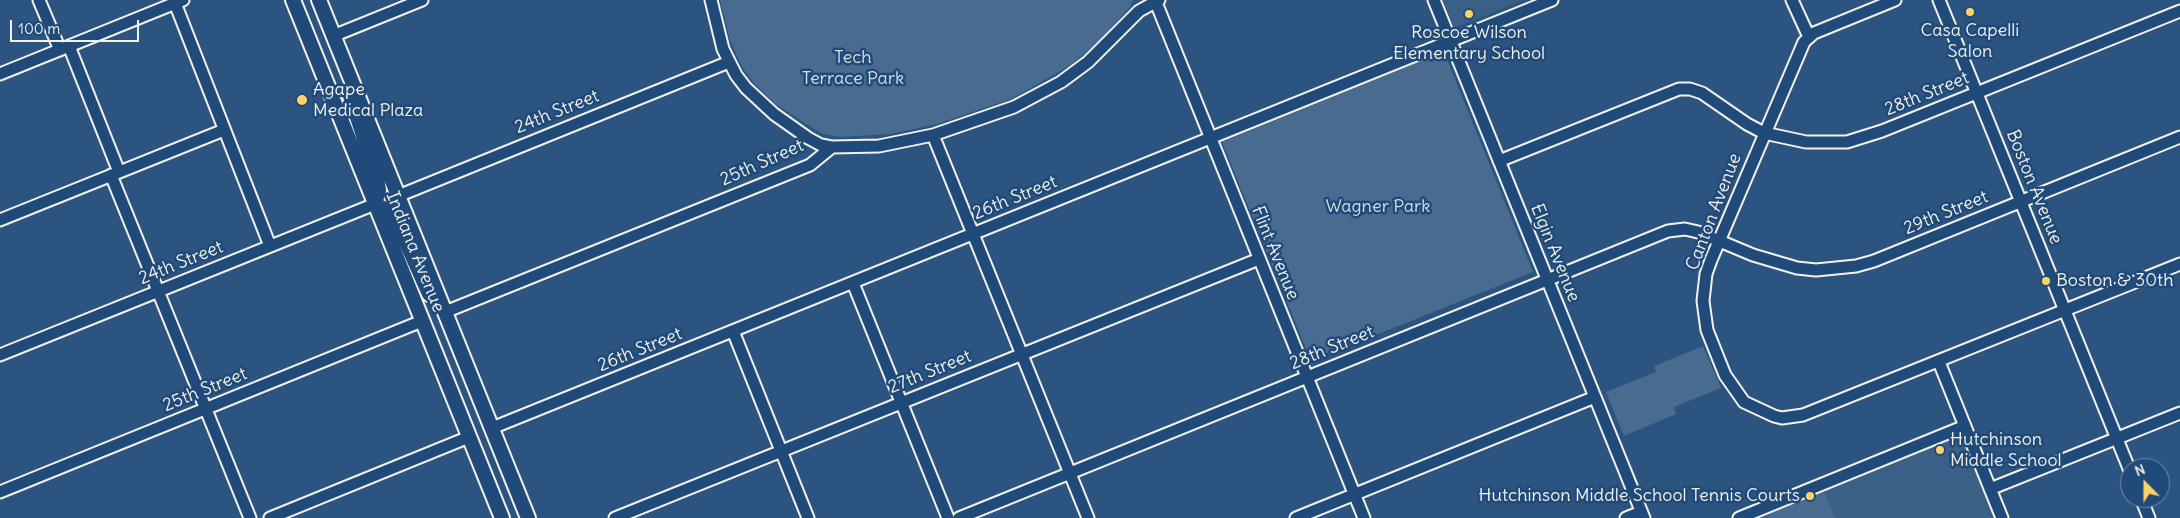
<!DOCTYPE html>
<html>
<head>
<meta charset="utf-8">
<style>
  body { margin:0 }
  #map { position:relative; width:2180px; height:518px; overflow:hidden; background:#2c5481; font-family:Delius,sans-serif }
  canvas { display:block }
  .north { position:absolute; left:2120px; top:458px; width:50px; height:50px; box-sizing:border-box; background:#1f4a7a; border:1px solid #748da6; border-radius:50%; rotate:338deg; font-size:14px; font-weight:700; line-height:20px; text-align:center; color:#f4f1e8 }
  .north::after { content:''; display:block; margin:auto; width:18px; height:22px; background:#ffd166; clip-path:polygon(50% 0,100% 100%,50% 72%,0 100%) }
  .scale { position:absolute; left:10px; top:20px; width:129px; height:22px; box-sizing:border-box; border:2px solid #f4f1e8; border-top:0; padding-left:6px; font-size:15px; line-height:18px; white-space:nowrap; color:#f4f1e8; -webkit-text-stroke:4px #1f4a7a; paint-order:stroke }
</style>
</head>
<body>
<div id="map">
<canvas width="2180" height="518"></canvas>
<div class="north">N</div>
<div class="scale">100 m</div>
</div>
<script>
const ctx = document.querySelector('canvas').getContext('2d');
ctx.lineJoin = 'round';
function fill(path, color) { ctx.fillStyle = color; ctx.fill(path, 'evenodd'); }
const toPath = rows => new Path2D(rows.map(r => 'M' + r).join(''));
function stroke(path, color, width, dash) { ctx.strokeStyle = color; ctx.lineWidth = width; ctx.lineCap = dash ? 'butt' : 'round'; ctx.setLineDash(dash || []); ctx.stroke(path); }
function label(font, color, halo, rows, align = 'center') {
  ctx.font = font + ' Delius,sans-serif'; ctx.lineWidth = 5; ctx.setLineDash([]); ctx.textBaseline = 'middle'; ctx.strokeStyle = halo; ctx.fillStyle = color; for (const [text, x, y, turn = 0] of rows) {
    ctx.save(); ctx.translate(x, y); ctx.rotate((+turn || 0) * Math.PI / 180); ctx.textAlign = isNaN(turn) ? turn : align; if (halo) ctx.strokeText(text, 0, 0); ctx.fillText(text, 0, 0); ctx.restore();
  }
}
fill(toPath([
  [1443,0,1524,0,1454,28],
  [1965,426,2001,518,1739,518]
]), '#3b6088');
fill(toPath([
  [720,0,1133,0,1130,7,1098,42,1071,65,1011,99,937,124,890,134,840,137,823,134,811,127,774,103,754,83,742,67,730,40],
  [1444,52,1533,272,1311,361,1222,142],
  [1703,346,1721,388,1674,407,1676,414,1624,436,1606,392,1656,372,1654,366],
  [1821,485,1835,518,1770,518,1765,508]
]), '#496b90');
const minor = toPath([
  [39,0,60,50],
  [711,0,723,49,736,75,746,88,774,114,808,138,821,145,832,147],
  [1155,0,1364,518],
  [1434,0,1644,518],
  [1792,0,1809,37],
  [1895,0,1814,33,1804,42,1711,260,1706,274,1703,301,1707,330,1725,375,1744,402,1774,416,1782,418,1803,415,2180,264],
  [1939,0,2130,471],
  [175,3,270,246],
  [333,36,422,0],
  [69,46,119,172],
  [0,74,183,0],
  [933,135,1088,518],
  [1499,161,1679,89,1690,89,1702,93,1747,124,1764,133,1806,142,1847,142,1882,131,2180,11],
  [111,175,250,518],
  [398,196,729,62],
  [0,220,224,130],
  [853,283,948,518],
  [445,312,810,165,832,147,879,146,933,135,1014,107,1061,82,1088,62,1139,11,1159,0],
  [733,331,808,518],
  [0,355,375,204],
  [1939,362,2002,518],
  [492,428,1552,0],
  [1990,489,2180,413],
  [0,492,422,321],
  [2141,498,2149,518],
  [270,518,469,437],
  [615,518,1259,259],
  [959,518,1668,231,1685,229,1698,232,1753,255,1797,268,1816,270,1856,266,1874,261,2180,137],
  [1296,518,1595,397],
  [1626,518,1641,512],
  [1739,518,1965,426]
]);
const major = toPath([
  [293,0,502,518],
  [319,0,528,518],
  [351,99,377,178,379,190,375,204,389,211,398,225,429,294]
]);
stroke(minor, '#f4f1e8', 15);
stroke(major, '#f4f1e8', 18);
stroke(minor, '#1f4a7a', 11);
stroke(major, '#1f4a7a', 14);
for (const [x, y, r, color] of [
  [1970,12,5,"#ffd166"],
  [1469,14,5,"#ffd166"],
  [302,100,6,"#ffd166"],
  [2046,281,5,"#ffd166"],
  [1940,450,5,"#ffd166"],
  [1810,496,5,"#ffd166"]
]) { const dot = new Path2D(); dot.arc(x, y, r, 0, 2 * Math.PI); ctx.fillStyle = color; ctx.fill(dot); stroke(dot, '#1f4a7a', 2); }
label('18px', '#f4f1e8', '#1f4a7a', [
  ["Casa Capelli",1970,31,"center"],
  ["Salon",1970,52,"center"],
  ["Roscoe Wilson",1469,33,"center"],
  ["Elementary School",1469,54,"center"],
  ["Agape",313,90],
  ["Medical Plaza",313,111],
  ["Boston & 30th",2056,281],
  ["Hutchinson",1950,440],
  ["Middle School",1950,461],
  ["Hutchinson Middle School Tennis Courts",1800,496,"right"]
], 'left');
label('18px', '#dadddb', '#1f4a7a', [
  ["Tech",853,58],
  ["Terrace Park",853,79],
  ["Wagner Park",1378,207]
]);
label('18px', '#f4f1e8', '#1f4a7a', [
  ["28th Street",1927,94,-22],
  ["24th Street",557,112,-22],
  ["25th Street",762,163,-24],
  ["Boston Avenue",2034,187,68],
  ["26th Street",1015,198,-22],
  ["Canton Avenue",1714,212,-69],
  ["29th Street",1946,213,-22],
  ["Indiana Avenue",415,252,68],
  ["Flint Avenue",1275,253,68],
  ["Elgin Avenue",1555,253,68],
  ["24th Street",181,263,-22],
  ["28th Street",1332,348,-22],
  ["26th Street",640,350,-22],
  ["27th Street",930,372,-22],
  ["25th Street",205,390,-22]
]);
</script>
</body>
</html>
